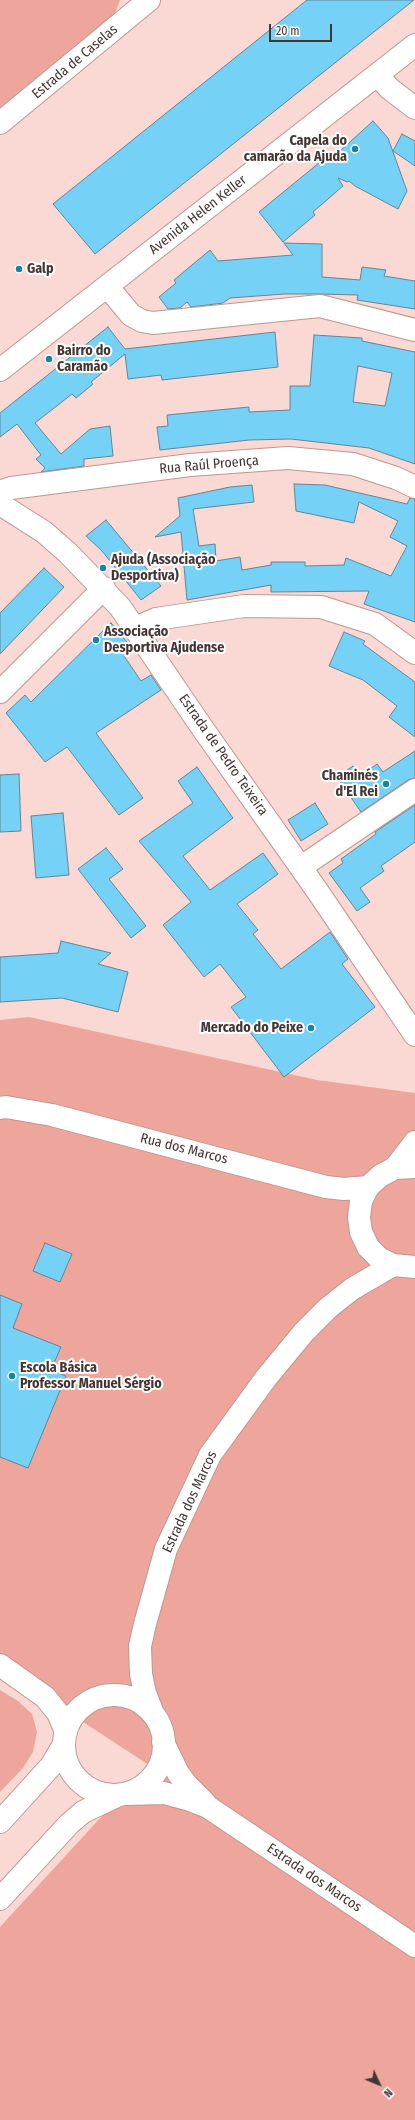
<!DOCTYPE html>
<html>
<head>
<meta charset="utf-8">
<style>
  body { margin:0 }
  #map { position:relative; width:415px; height:2120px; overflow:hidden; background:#fad8d3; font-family:"Fira Sans Condensed",sans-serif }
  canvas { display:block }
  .north { position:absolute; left:359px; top:2064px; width:40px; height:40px; -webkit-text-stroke:3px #fff; paint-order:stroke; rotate:134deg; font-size:11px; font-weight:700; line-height:16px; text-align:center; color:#443432 }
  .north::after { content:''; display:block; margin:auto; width:14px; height:18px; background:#443432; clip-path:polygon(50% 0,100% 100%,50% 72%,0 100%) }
  .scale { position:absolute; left:269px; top:24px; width:63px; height:18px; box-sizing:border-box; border:2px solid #443432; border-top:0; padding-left:5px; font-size:12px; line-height:14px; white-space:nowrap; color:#443432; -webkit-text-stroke:3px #fff; paint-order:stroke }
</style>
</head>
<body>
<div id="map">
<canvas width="415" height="2120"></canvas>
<div class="north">N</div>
<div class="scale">20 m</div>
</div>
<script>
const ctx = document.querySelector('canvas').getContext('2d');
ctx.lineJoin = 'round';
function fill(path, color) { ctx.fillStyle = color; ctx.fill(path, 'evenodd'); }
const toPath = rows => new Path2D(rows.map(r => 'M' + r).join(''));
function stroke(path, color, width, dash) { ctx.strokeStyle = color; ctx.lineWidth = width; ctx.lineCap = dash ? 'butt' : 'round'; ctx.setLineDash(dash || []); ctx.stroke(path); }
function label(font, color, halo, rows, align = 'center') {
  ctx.font = font + ' "Fira Sans Condensed",sans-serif'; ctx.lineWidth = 4; ctx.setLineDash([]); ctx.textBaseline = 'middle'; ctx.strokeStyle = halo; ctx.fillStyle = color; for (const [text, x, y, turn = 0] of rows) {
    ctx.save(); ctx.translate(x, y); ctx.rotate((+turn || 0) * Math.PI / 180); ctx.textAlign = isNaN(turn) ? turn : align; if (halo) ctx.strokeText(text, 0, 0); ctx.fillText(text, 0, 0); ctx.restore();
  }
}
fill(toPath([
  [0,0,120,0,114,16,0,114],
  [29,1017,317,1080,415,1093,415,2120,0,2120,0,1927,149,1765,0,1668,0,1020],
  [0,1690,18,1701,32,1714,37,1732,33,1752,23,1768,0,1792]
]), '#eda59c');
const building = toPath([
  [307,0,414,0,95,254,53,204,307,0],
  [373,121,388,138,407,191,398,209,355,186,349,181,347,182,338,178,343,186,313,212,315,215,283,242,259,212,325,158,328,162,373,121],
  [402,134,415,141,415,166,393,151,402,134],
  [284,243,322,244,322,277,360,280,362,267,386,270,384,276,415,281,415,309,357,300,358,295,319,294,284,294,230,298,223,303,191,307,187,302,180,308,168,309,159,297,176,283,174,280,210,250,218,261,293,255,284,243],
  [108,327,125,349,275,332,278,367,162,380,161,375,128,379,125,354,91,382,93,384,76,398,72,394,35,423,61,454,90,429,110,426,113,456,84,459,84,466,41,472,45,468,36,459,41,455,17,424,0,437,0,413,108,327],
  [314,335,362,338,362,341,415,352,415,464,369,448,291,439,249,440,160,450,157,427,168,426,167,415,249,407,249,412,290,410,290,386,310,386,314,335],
  [358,366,392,373,385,406,353,402,358,366],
  [294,484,325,485,407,504,410,498,415,499,415,622,364,604,369,591,271,592,271,585,187,600,181,532,155,537,180,516,178,498,230,487,252,485,254,502,193,509,199,546,215,544,216,561,240,557,242,570,271,565,271,562,305,562,305,566,344,565,346,558,391,576,407,546,390,537,398,521,359,502,354,523,296,511,294,484],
  [106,520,161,586,141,600,102,551,86,536,106,520],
  [44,568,64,587,0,654,0,613,44,568],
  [111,623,133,649,124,656,141,681,151,675,161,690,96,733,143,798,119,815,67,747,45,762,6,713,25,695,31,702,111,623],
  [344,632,365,641,363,644,415,682,415,737,389,717,397,706,363,680,329,666,344,632],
  [415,751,415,778,408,780,361,812,337,777,353,766,360,776,377,764,383,772,415,751],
  [197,767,233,818,183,856,210,890,263,853,278,874,237,904,258,930,253,934,281,969,330,932,348,959,342,964,375,1007,284,1077,231,1007,246,997,220,964,204,977,163,925,191,902,139,841,193,803,178,781,197,767],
  [19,774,21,831,0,832,0,775,19,774],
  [315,803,328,824,301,841,288,820,315,803],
  [415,805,415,842,381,866,384,871,360,888,370,902,357,911,329,873,343,863,341,859,376,834,375,832,415,805],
  [63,813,69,875,36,878,31,816,63,813],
  [106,848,123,869,109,879,146,926,131,938,78,869,106,848],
  [61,941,111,953,98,964,128,972,118,1012,62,998,0,1002,0,957,58,953,61,941],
  [45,1243,72,1254,60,1282,33,1271,45,1243],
  [0,1295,22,1304,13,1328,61,1347,51,1370,66,1376,28,1468,0,1457,0,1295]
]);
fill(building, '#76d1f7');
stroke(building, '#618697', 1);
const street = toPath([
  [377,75,390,89,415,108],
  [0,123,149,0],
  [107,286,131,315,142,321,153,323,320,306,415,330],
  [0,370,415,45],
  [0,492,11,488,190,465,288,458,353,464,396,478,415,487],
  [0,504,44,532,68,553,120,607,203,729,316,889,415,1035],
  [135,628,156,619,244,606,321,607,375,624,415,653],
  [0,692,104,588],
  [301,867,415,790],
  [395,1168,415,1142],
  [0,1822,51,1766,64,1744],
  [0,1899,69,1824,83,1812,119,1795]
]);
const secondary = toPath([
  [0,1108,6,1107,52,1115,326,1187,344,1189,368,1187],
  [415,1167,395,1168,380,1176,368,1187,361,1201,359,1217,361,1232,368,1247,379,1258,393,1265,415,1267],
  [0,1665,45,1697,58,1713,66,1732],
  '64 1745a50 50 0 1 1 100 0a50 50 0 1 1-100 0Z',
  [153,1714,145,1693,141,1674,140,1646,145,1624,166,1549,210,1455,266,1378,304,1332,328,1308,352,1289,393,1265],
  [163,1742,178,1773,186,1784,205,1803],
  [126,1794,164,1793,190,1800,208,1807,415,1946]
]);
stroke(street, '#bf9791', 24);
stroke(secondary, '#bf9791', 24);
stroke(street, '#fff', 22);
stroke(secondary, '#fff', 22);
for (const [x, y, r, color] of [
  [355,149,4,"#1185ab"],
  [19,269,4,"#1185ab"],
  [49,359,4,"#1185ab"],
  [103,568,4,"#1185ab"],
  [96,640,4,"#1185ab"],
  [386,784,4,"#1185ab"],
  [311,1028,4,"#1185ab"],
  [12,1376,4,"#1185ab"]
]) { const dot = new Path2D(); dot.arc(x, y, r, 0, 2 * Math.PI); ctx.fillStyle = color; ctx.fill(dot); stroke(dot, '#fff', 1.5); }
label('14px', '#443432', '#fff', [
  ["Estrada de Caselas",75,62,-40],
  ["Avenida Helen Keller",198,215,-38],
  ["Rua Raúl Proença",209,465,-5],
  ["Estrada de Pedro Teixeira",223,755,55],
  ["Rua dos Marcos",184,1149,14],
  ["Estrada dos Marcos",190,1502,-65],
  ["Estrada dos Marcos",314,1878,34]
]);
label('bold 14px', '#443432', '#fff', [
  ["Capela do",347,141,"right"],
  ["camarão da Ajuda",347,157,"right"],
  ["Galp",27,269],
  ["Bairro do",57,351],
  ["Caramão",57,367],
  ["Ajuda (Associação",111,560],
  ["Desportiva)",111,576],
  ["Associação",104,632],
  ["Desportiva Ajudense",104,648],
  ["Chaminés",378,776,"right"],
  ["d'El Rei",378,792,"right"],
  ["Mercado do Peixe",303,1028,"right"],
  ["Escola Básica",20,1368],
  ["Professor Manuel Sérgio",20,1384]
], 'left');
</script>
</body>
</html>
